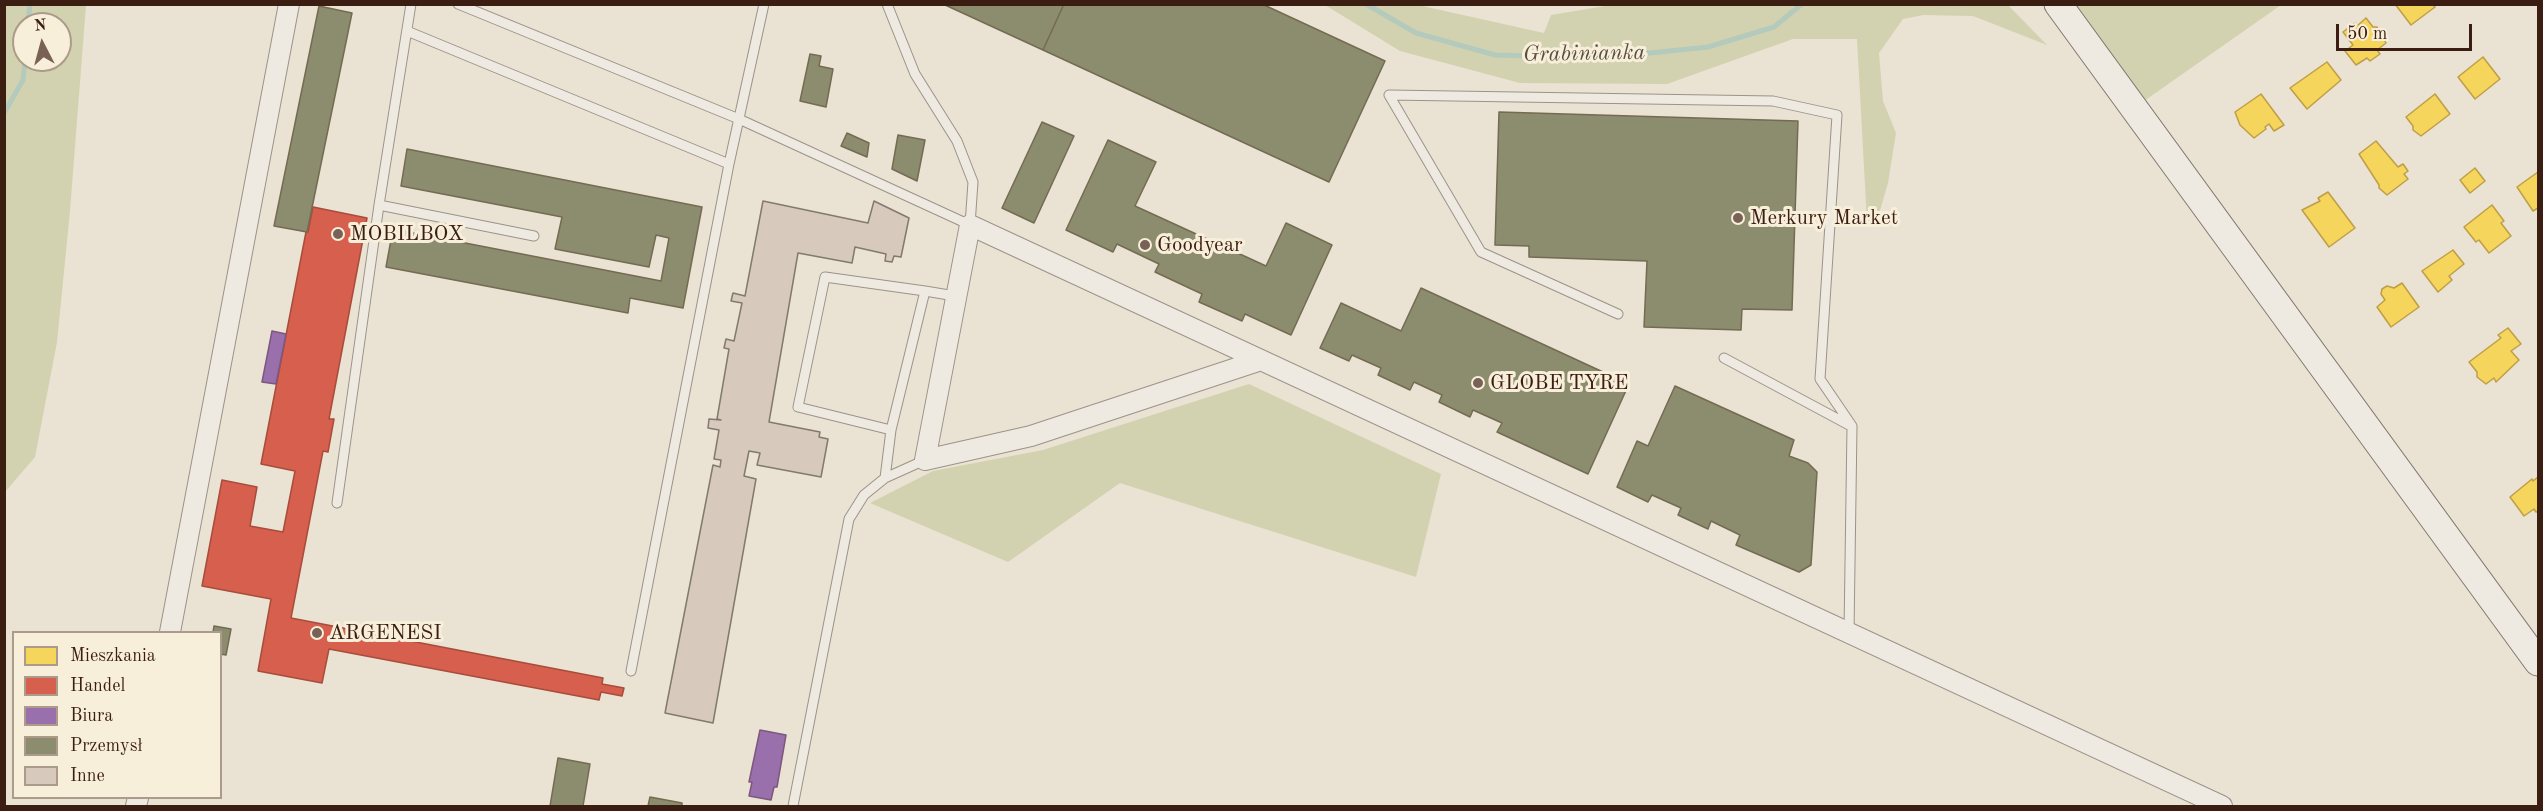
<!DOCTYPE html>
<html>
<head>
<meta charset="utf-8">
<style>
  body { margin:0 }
  #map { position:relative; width:2543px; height:811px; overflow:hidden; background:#eae2d2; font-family:"Old Standard TT",serif }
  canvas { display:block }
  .frame { position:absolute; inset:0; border:6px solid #3b1d11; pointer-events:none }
  .legend { position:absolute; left:12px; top:631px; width:210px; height:168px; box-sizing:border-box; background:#f8efdb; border:2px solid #ac9b8a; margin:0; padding:8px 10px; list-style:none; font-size:18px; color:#3b1d11 }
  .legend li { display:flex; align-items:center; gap:12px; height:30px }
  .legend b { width:30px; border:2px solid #ac9b8a }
  .north { position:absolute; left:12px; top:12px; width:60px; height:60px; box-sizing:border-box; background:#f8efdb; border:2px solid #ac9b8a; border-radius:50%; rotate:354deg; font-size:16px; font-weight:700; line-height:24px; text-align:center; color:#3b1d11 }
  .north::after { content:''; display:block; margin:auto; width:21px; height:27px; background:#786255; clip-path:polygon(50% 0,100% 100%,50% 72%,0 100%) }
  .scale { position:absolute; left:2336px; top:24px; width:136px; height:27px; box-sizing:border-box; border:3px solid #3b1d11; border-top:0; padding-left:8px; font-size:18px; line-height:21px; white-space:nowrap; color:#3b1d11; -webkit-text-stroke:4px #f8efdb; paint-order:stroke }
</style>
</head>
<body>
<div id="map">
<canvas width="2543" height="811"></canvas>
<div class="frame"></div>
<ul class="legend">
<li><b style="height:16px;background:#f6d55c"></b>Mieszkania</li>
<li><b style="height:16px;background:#d6604d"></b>Handel</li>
<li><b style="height:16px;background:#9970ab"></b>Biura</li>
<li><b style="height:16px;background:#8c8c6e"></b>Przemysł</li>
<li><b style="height:16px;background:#d7c9bc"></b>Inne</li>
</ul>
<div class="north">N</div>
<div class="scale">50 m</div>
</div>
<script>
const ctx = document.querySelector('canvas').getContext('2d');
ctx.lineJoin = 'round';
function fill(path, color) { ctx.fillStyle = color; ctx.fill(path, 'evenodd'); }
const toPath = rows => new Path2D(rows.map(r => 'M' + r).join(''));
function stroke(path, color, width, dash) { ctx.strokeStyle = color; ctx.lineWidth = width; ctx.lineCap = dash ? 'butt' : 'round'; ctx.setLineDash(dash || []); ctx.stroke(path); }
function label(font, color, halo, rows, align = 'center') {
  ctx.font = font + ' "Old Standard TT",serif'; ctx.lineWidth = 6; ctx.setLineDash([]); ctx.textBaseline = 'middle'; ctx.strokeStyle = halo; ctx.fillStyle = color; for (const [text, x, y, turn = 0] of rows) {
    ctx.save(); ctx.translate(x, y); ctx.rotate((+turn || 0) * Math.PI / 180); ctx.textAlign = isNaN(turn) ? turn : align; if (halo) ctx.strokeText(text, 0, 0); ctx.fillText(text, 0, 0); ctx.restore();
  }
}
fill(toPath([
  [5,4,86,5,70,211,57,342,35,457,5,492],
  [24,24,60,24,60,60,24,60],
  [1325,5,1418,5,1544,33,1551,15,1611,5,2008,5,2047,45,1973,16,1923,15,1903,19,1879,53,1883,101,1896,133,1888,183,1879,214,1867,222,1857,39,1793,39,1667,84,1520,83,1400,51],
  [2074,5,2281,5,2144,101],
  [1249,384,1441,474,1416,577,1120,483,1008,562,870,503,933,471,1043,450]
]), '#d2d2b0');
const homes = toPath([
  [2395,4,2433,4,2435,7,2411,25,2395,4],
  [2366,18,2373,27,2377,27,2386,43,2377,50,2380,54,2370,61,2367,58,2356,65,2345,51,2353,45,2343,32,2355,23,2357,26,2366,18],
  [2483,57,2500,79,2475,99,2458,77,2483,57],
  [2327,62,2341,80,2307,109,2290,88,2327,62],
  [2261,94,2284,125,2274,131,2269,124,2265,127,2266,129,2254,138,2240,125,2235,112,2261,94],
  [2435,94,2450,114,2421,136,2413,130,2413,126,2406,117,2435,94],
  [2376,141,2398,167,2403,164,2408,171,2404,174,2408,179,2387,195,2379,188,2379,185,2359,154,2376,141],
  [2475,168,2485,181,2470,193,2460,180,2475,168],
  [2538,172,2538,208,2533,211,2517,187,2538,172],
  [2328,192,2355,228,2329,247,2302,210,2320,201,2318,198,2328,192],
  [2492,205,2504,221,2501,223,2511,236,2489,253,2479,240,2476,242,2464,227,2492,205],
  [2453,250,2464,264,2449,276,2452,280,2438,292,2422,271,2453,250],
  [2402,283,2419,307,2391,327,2377,307,2385,300,2381,294,2382,289,2387,286,2394,288,2402,283],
  [2508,328,2521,344,2511,351,2519,360,2496,382,2494,378,2486,384,2477,377,2477,372,2469,362,2501,338,2498,335,2508,328],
  [2538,477,2538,511,2536,512,2534,509,2524,516,2510,497,2532,479,2533,481,2538,477]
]);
fill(homes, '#f6d55c');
stroke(homes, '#be9e46', 1.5);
const shops = toPath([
  [313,207,367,218,329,419,334,419,328,452,323,451,291,618,603,678,602,684,624,688,622,696,601,692,599,700,329,649,322,683,258,671,271,599,202,586,222,480,257,487,250,526,283,532,295,471,261,464,306,232,308,232,313,207]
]);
fill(shops, '#d6604d');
stroke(shops, '#a84c3b', 1.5);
const offices = toPath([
  [272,331,286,334,276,384,262,382,272,331],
  [760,730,786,735,777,787,774,787,771,800,749,796,752,782,749,782,760,730]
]);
fill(offices, '#9970ab');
stroke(offices, '#7d577d', 1.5);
const industry = toPath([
  [943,4,1064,4,1043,50,943,4],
  [1064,4,1262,4,1385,61,1329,182,1043,50,1064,4],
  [319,6,352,13,307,232,274,226,319,6],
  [810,54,821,56,819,66,833,69,826,107,800,101,810,54],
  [1499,112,1798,121,1792,310,1742,309,1741,330,1644,327,1647,261,1529,257,1529,246,1495,245,1499,112],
  [1042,122,1074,136,1034,223,1002,208,1042,122],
  [847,133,869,143,867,157,841,146,847,133],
  [898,135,925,140,917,181,892,169,898,135],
  [1108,140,1156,162,1135,206,1266,266,1286,223,1332,245,1291,335,1245,314,1242,321,1199,302,1202,294,1155,272,1159,264,1117,244,1113,252,1066,230,1108,140],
  [407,149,702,207,683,308,630,298,628,313,386,267,393,229,661,281,669,238,656,235,649,267,555,249,562,217,401,186,407,149],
  [1421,288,1629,384,1588,474,1497,432,1502,423,1473,410,1470,417,1439,402,1442,395,1414,382,1410,390,1378,375,1381,368,1352,355,1349,361,1320,348,1341,303,1401,331,1421,288],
  [1675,386,1794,440,1789,456,1808,463,1817,472,1811,565,1799,572,1736,545,1740,535,1711,521,1708,529,1678,515,1681,508,1652,495,1648,502,1617,487,1637,441,1648,446,1675,386],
  [214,626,231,629,226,655,220,654,220,632,213,632,214,626],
  [558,758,590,764,583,806,550,806,558,758],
  [650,797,682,803,682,806,648,806,650,797]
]);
fill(industry, '#8c8c6e');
stroke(industry, '#746b52', 1.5);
stroke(toPath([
  [1366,4,1416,33,1495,55,1602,58,1708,47,1774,27,1802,4],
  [28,24,30,4],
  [4,113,23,80,25,60]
]), '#b3cabc', 5);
const building = toPath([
  [763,201,868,223,874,201,909,218,901,257,894,256,892,262,885,261,886,254,855,247,852,263,798,253,769,422,820,432,819,437,828,439,821,477,757,465,760,453,749,451,744,476,756,479,713,723,665,713,713,465,720,467,721,460,714,459,719,430,708,428,709,419,721,420,717,419,729,349,724,348,726,339,734,341,742,303,731,301,733,293,745,296,763,201]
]);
fill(building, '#d7c9bc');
stroke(building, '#827970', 1.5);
const lane = toPath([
  [411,4,379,205,534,236],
  [458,4,739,119,970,225,973,182,957,141,915,74,887,4],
  [407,31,729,164,764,4],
  [925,291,891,430,798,407,825,277,925,291,955,296],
  [1618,314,1481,252,1389,95,1773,101,1837,115,1820,379,1852,426,1849,632],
  [1724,358,1849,425],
  [885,478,891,430],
  [337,503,379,205],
  [631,671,729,164],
  [793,806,849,519,864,495,885,478,925,460]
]);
const street = toPath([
  [1261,360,1031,436,925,460,970,225,2222,806],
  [170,632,289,4],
  [136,806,138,798]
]);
const secondary = toPath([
  [2058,4,2538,662]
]);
stroke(lane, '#9b9389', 11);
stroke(street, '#9b9389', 22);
stroke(secondary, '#827970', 29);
stroke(lane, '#eeeae1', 9);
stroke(street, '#eeeae1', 20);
stroke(secondary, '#eeeae1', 27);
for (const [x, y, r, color] of [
  [1738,218,6,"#786255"],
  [338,234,6,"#786255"],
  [1145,245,6,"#786255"],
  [1478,383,6,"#786255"],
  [317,633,6,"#786255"]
]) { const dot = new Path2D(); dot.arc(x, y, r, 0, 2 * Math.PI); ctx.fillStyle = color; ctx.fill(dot); stroke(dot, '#f8efdb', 2); }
label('21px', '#3b1d11', '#f8efdb', [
  ["Merkury Market",1750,218],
  ["MOBILBOX",350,234],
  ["Goodyear",1157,245],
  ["GLOBE TYRE",1490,383],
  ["ARGENESI",329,633]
], 'left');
label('italic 22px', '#584e42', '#f8efdb', [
  ["Grabinianka",1584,54,-1]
]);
</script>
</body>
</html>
